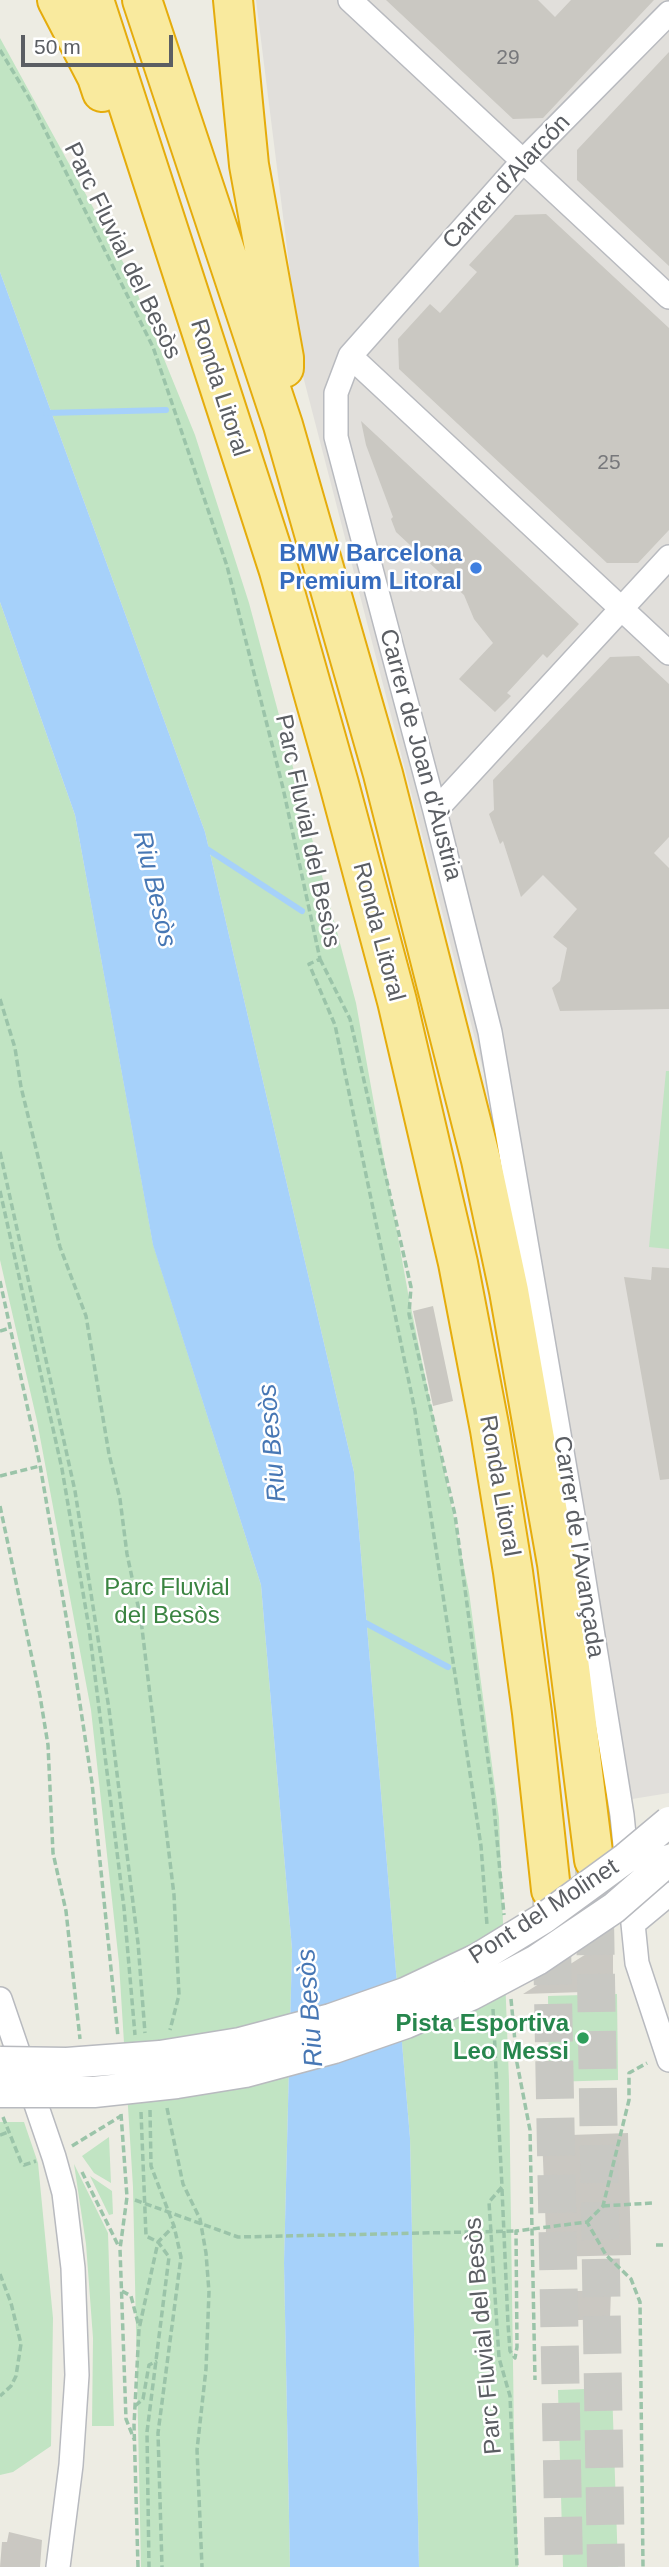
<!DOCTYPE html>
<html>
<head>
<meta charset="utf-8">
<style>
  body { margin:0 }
  #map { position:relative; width:669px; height:2567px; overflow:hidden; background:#edece3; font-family:Helvetica,sans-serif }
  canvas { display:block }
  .scale { position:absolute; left:21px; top:35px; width:152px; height:32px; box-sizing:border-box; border:4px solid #5b5e63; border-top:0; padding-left:9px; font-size:21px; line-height:24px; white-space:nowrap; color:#5b5e63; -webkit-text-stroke:5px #fff; paint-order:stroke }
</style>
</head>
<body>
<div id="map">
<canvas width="669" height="2567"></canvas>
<div class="scale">50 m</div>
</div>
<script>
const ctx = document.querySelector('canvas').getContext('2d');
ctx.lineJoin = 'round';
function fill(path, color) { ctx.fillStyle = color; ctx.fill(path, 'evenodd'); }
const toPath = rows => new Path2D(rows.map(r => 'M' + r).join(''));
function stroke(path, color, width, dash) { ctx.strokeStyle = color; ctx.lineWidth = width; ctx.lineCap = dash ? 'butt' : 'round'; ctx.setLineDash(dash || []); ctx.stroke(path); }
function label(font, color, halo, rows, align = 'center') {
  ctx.font = font + ' Helvetica,sans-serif'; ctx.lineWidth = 5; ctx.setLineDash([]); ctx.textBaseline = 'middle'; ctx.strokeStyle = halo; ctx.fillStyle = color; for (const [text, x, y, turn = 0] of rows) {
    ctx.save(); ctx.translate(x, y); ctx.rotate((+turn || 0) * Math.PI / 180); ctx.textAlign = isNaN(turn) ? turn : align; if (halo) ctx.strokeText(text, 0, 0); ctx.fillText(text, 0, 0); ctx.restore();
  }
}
fill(toPath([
  [256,0,669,0,669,1793,620,1801,536,1274,303,376]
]), '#e1dfdb');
fill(toPath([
  [0,38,129,273,195,435,249,603,356,1003,408,1293,469,1592,499,1818,509,2081,514,2434,518,2567,419,2567,410,2138,354,1472,205,832,0,272],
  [0,602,75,815,153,1244,261,1585,292,1949,284,2263,290,2567,141,2567,133,2187,119,1963,91,1710,37,1421,0,1260],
  [666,1071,669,1071,669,1249,649,1247],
  [617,1994,618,2080,549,2082,548,1996],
  [0,2122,24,2122,38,2163,53,2318,51,2446,13,2472,0,2475],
  [109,2137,111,2183,94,2173,82,2156],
  [74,2164,108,2233,114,2426,92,2426,93,2338,86,2244],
  [90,2176,112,2191,113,2214,109,2215],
  [612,2388,618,2567,563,2567,558,2390]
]), '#c1e4c3');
fill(toPath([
  [0,272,205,832,354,1472,410,2138,419,2567,290,2567,284,2263,292,1949,261,1585,153,1245,75,815,0,602]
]), '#a6d1fa');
stroke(toPath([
  [46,413,166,410],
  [204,847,302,911],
  [360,1620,448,1667]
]), '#a6d1fa', 6);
fill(toPath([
  [386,0,538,0,555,17,571,0,654,0,543,118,513,119],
  [669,52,669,266,577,180,577,150],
  [546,214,669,328,669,530,638,563,607,563,399,369,398,339,430,304,440,313,477,272,469,265,515,215],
  [361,421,579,624,547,658,543,654,507,693,511,696,495,712,459,679,493,643,474,619,464,595,396,532,391,519,393,517,366,445],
  [639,656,669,684,669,837,654,853,669,868,669,1009,560,1011,552,988,560,981,567,948,553,937,577,909,543,875,521,897,503,841,500,844,489,814,494,810,493,780,610,657],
  [652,1267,669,1268,669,1479,660,1480,624,1277,651,1280],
  [433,1306,453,1401,433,1406,413,1311],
  [613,1937,613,1991,523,1994],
  [628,2133,631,2255,547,2257,542,2136],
  [611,2290,610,2319,549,2321,548,2292],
  [9,2532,42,2540,40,2567,0,2567,2,2542,7,2542]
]), '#cac8c2');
stroke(toPath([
  [594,1860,606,2567],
  [551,1890,564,2567]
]), '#c8c8c3', 38, [38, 19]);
const minor = toPath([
  [350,0,669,297],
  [669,13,523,161,350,356,336,393,336,437,435,811,490,1032,582,1568,622,1815,637,1963,669,2060],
  [350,356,669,653],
  [435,811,669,557],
  [633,1924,669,1894],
  [0,1999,54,2157,64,2193,73,2268,77,2375,71,2465,58,2567]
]);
const trunk = toPath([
  [57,0,97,77,102,92],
  [94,0,279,571,339,784,397,1001,458,1263,490,1430,513,1572,532,1713,551,1890],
  [142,0,283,425,383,774,481,1160,509,1291,557,1564,594,1860],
  [233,0,249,165,284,358,284,368]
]);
stroke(minor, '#b8babf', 26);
stroke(trunk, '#e5ac0c', 42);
stroke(toPath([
  [0,50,29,98,153,347,227,566,283,788,320,959,309,964,335,1025,415,1411,481,1846,487,1925],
  [320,959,350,1019,411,1287,409,1314,455,1515,493,1797,504,1915],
  [0,999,15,1048,21,1087,60,1247,86,1316,109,1454,120,1499,127,1554,141,1620,174,1895,179,1995,170,2030],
  [0,1152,75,1491,109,1709,138,1943,145,2033],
  [0,1191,62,1469,89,1628,124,1908,135,2035],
  [0,1281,40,1465,71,1645,92,1783,118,2037],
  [0,1331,10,1328],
  [0,1476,40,1466],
  [0,1506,40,1696,48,1745,53,1853,66,1911,80,2039],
  [511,1999,517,2063,530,2130,535,2380],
  [493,2009,502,2187,489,2202,499,2358,510,2396,517,2567],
  [167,2108,183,2184,200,2219,206,2253,209,2292,206,2369,197,2450,202,2567],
  [150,2110,151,2166,174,2226,181,2257,158,2433,162,2567],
  [141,2112,146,2236,158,2242,169,2257,147,2432,149,2567],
  [121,2114,127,2197,120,2249,126,2419,134,2439],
  [3,2117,21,2162,24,2165,36,2161],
  [0,2135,8,2132],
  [72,2146,121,2116],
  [82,2172,119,2247],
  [502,2189,508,2324,510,2351,515,2358,517,2347,516,2231,587,2222,606,2255,631,2279,640,2302,643,2567],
  [603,2206,653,2203],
  [587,2222,603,2206,629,2100,629,2073,647,2063],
  [656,2245,665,2245],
  [0,2274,11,2303,21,2344,16,2376,11,2386,0,2396],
  [122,2291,131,2296,139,2327],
  [135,2406,143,2399,149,2365,157,2361],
  [138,2567,134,2425,139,2329,158,2242,174,2226]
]), '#9bc4a9', 3.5, [7, 3.5]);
stroke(minor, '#fff', 23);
stroke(trunk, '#f9ea9e', 38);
const tertiaryBridge = toPath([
  [0,2062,67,2063,160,2056,240,2043,331,2019,405,1993,477,1959,544,1918,626,1858,669,1822],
  [0,2092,94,2092,177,2083,245,2072,334,2048,406,2023,471,1995,537,1960,614,1908,669,1860]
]);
stroke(tertiaryBridge, '#b8babf', 33, []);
stroke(toPath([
  [135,2200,238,2237,516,2231]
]), '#9bc4a9', 3.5, [7, 3.5]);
stroke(tertiaryBridge, '#fff', 30);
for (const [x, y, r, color] of [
  [476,568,7,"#3f7fe0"],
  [583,2038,7,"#2e9e5b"]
]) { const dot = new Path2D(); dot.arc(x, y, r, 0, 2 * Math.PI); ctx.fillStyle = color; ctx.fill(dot); stroke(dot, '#fff', 2.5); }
label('21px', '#77787b', null, [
  ["29",508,58],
  ["25",609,463]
]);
label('24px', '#5b5e63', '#fff', [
  ["Carrer d'Alarcón",507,182,-47],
  ["Parc Fluvial del Besòs",122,251,64],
  ["Ronda Litoral",219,388,72],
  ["Carrer de Joan d'Àustria",420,755,75],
  ["Parc Fluvial del Besòs",307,831,78],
  ["Ronda Litoral",378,932,75],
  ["Ronda Litoral",499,1486,80],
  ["Carrer de l'Avançada",578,1547,81],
  ["Pont del Molinet",544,1912,-33],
  ["Parc Fluvial del Besòs",484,2336,-95]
]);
label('bold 24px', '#366cbe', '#fff', [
  ["BMW Barcelona",462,554],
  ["Premium Litoral",462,582]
], 'right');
label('24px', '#3a8441', '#fff', [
  ["Parc Fluvial",167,1588],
  ["del Besòs",167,1616]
]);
label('bold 24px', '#27864d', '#fff', [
  ["Pista Esportiva",569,2024],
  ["Leo Messi",569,2052]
], 'right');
label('italic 26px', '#4777b4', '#fff', [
  ["Riu Besòs",154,889,77],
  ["Riu Besòs",273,1443,-95],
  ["Riu Besòs",311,2008,-94]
]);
</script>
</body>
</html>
